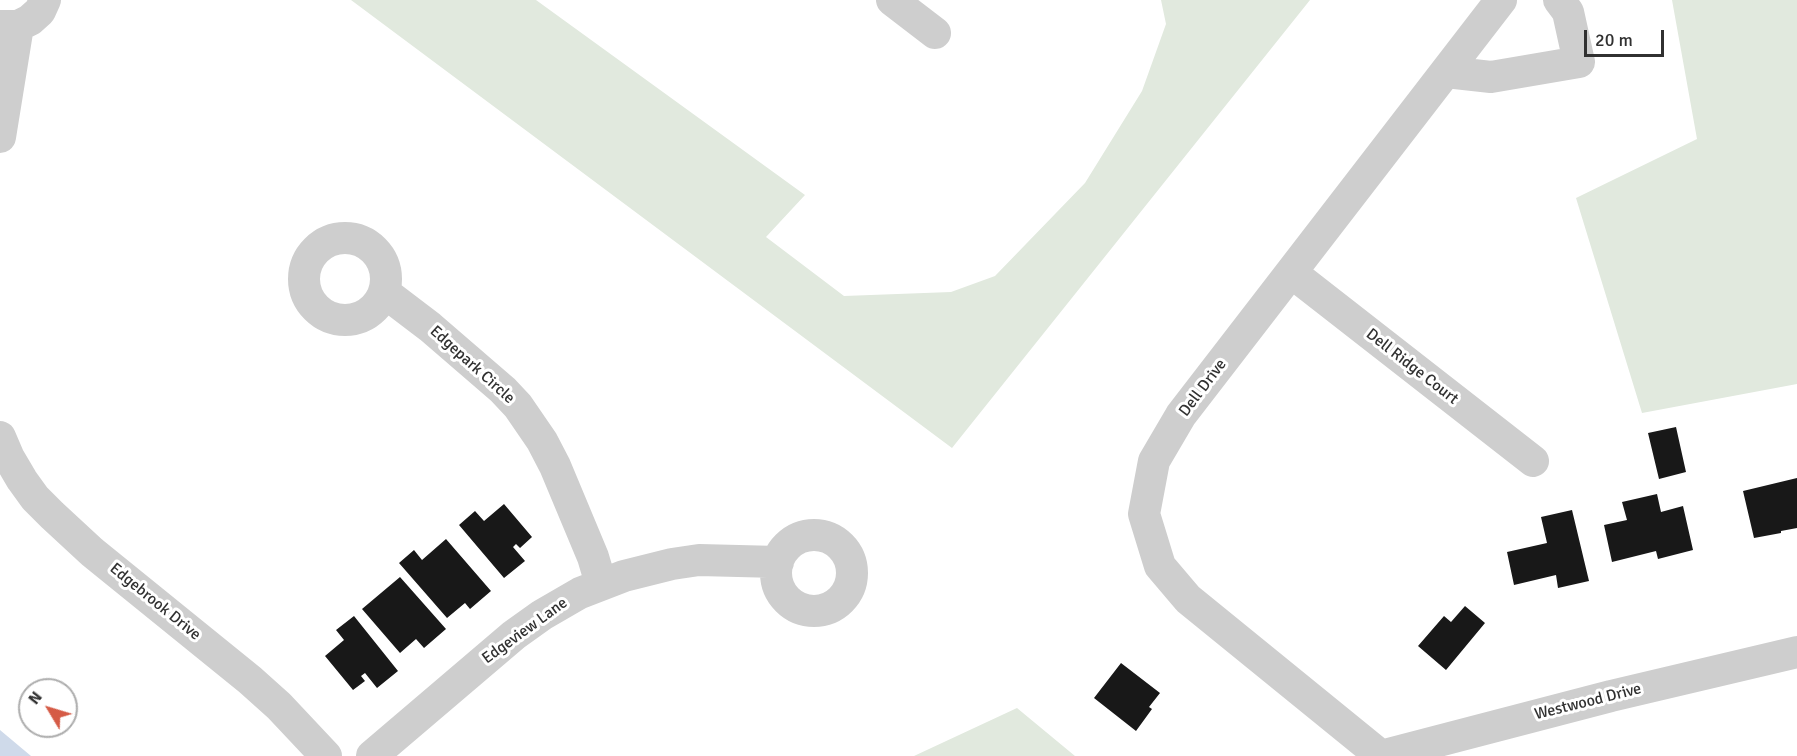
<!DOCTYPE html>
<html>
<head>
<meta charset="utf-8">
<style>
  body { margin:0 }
  #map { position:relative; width:1797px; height:756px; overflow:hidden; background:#fff; font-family:Signika,sans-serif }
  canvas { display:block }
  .north { position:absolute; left:18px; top:678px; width:60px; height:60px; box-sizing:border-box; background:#fff; border:2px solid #adadad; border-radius:50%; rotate:308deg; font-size:16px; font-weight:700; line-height:24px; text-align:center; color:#313131 }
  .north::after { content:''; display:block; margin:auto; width:21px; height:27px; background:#d55b46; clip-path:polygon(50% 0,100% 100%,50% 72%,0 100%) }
  .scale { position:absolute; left:1584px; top:30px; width:80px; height:27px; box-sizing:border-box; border:3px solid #313131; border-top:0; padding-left:8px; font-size:18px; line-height:21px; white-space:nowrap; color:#313131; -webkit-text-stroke:4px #fff; paint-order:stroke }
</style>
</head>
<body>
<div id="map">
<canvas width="1797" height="756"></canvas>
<div class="north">N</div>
<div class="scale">20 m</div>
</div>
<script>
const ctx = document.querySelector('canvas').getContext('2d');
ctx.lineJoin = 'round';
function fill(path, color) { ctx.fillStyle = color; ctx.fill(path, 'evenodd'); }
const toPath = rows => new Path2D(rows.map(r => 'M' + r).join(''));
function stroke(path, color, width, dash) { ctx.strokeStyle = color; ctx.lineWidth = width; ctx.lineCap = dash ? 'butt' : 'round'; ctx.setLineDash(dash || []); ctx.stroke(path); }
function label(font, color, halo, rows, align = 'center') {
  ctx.font = font + ' Signika,sans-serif'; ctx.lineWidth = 6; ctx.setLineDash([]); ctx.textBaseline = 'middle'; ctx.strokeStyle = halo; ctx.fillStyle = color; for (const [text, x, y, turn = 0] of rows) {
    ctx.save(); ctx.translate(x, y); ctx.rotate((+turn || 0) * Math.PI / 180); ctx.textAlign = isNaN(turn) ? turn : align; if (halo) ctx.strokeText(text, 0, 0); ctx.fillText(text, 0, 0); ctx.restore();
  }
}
fill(toPath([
  [351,0,536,0,805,195,766,237,844,296,951,292,995,276,1085,183,1142,91,1166,24,1161,0,1310,0,952,448],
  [1672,0,1797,0,1797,384,1642,413,1576,198,1697,139],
  [1017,708,1075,756,914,756]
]), '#e1e9de');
fill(toPath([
  [0,730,31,756,0,756]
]), '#cfdaea');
fill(toPath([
  [1676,427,1686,472,1659,479,1648,433],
  [1797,478,1797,528,1781,531,1781,533,1754,538,1743,491],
  [1657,494,1661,512,1683,506,1693,550,1658,559,1656,551,1612,562,1604,525,1627,520,1622,502],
  [504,504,532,537,520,548,516,544,513,547,525,561,504,578,459,525,475,511,484,521],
  [1572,510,1589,581,1558,588,1556,575,1514,585,1507,552,1547,543,1541,517],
  [446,539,491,591,470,609,465,603,447,618,399,563,414,550,422,560],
  [400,577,446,629,424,648,416,639,400,653,362,609],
  [1465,606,1485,623,1446,670,1418,646,1444,616,1451,622],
  [354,616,398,671,377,688,365,673,361,676,365,681,353,690,325,656,344,640,336,630],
  [1121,663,1160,693,1149,707,1152,709,1136,731,1094,698]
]), '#181818');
stroke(toPath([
  [892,0,935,33],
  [0,26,18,26,30,20,40,11,45,0],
  [1446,72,1491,77,1579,62,1568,12,1559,0],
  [0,137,18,26],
  '304 279a41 41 0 1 1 82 0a41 41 0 1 1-82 0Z',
  [1292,273,1533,461],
  [384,292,430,327,503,390,518,406,542,441,555,466,593,557,601,584],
  [0,437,9,458,22,480,35,498,52,515,92,552,250,680,279,706,326,756],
  '776 573a38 38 0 1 1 76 0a38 38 0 1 1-76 0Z',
  [372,756,514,635,542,615,580,593,624,576,672,564,699,560,778,562],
  [1381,756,1188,599,1160,566,1144,514,1154,461,1181,415,1501,0],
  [1381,756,1611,696,1797,652]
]), '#cecece', 32);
label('16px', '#313131', '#fff', [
  ["Edgepark Circle",472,365,42],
  ["Dell Ridge Court",1412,367,38],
  ["Dell Drive",1203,388,-53],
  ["Edgebrook Drive",155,602,39],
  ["Edgeview Lane",525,631,-36],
  ["Westwood Drive",1588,702,-14]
]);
</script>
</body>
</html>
